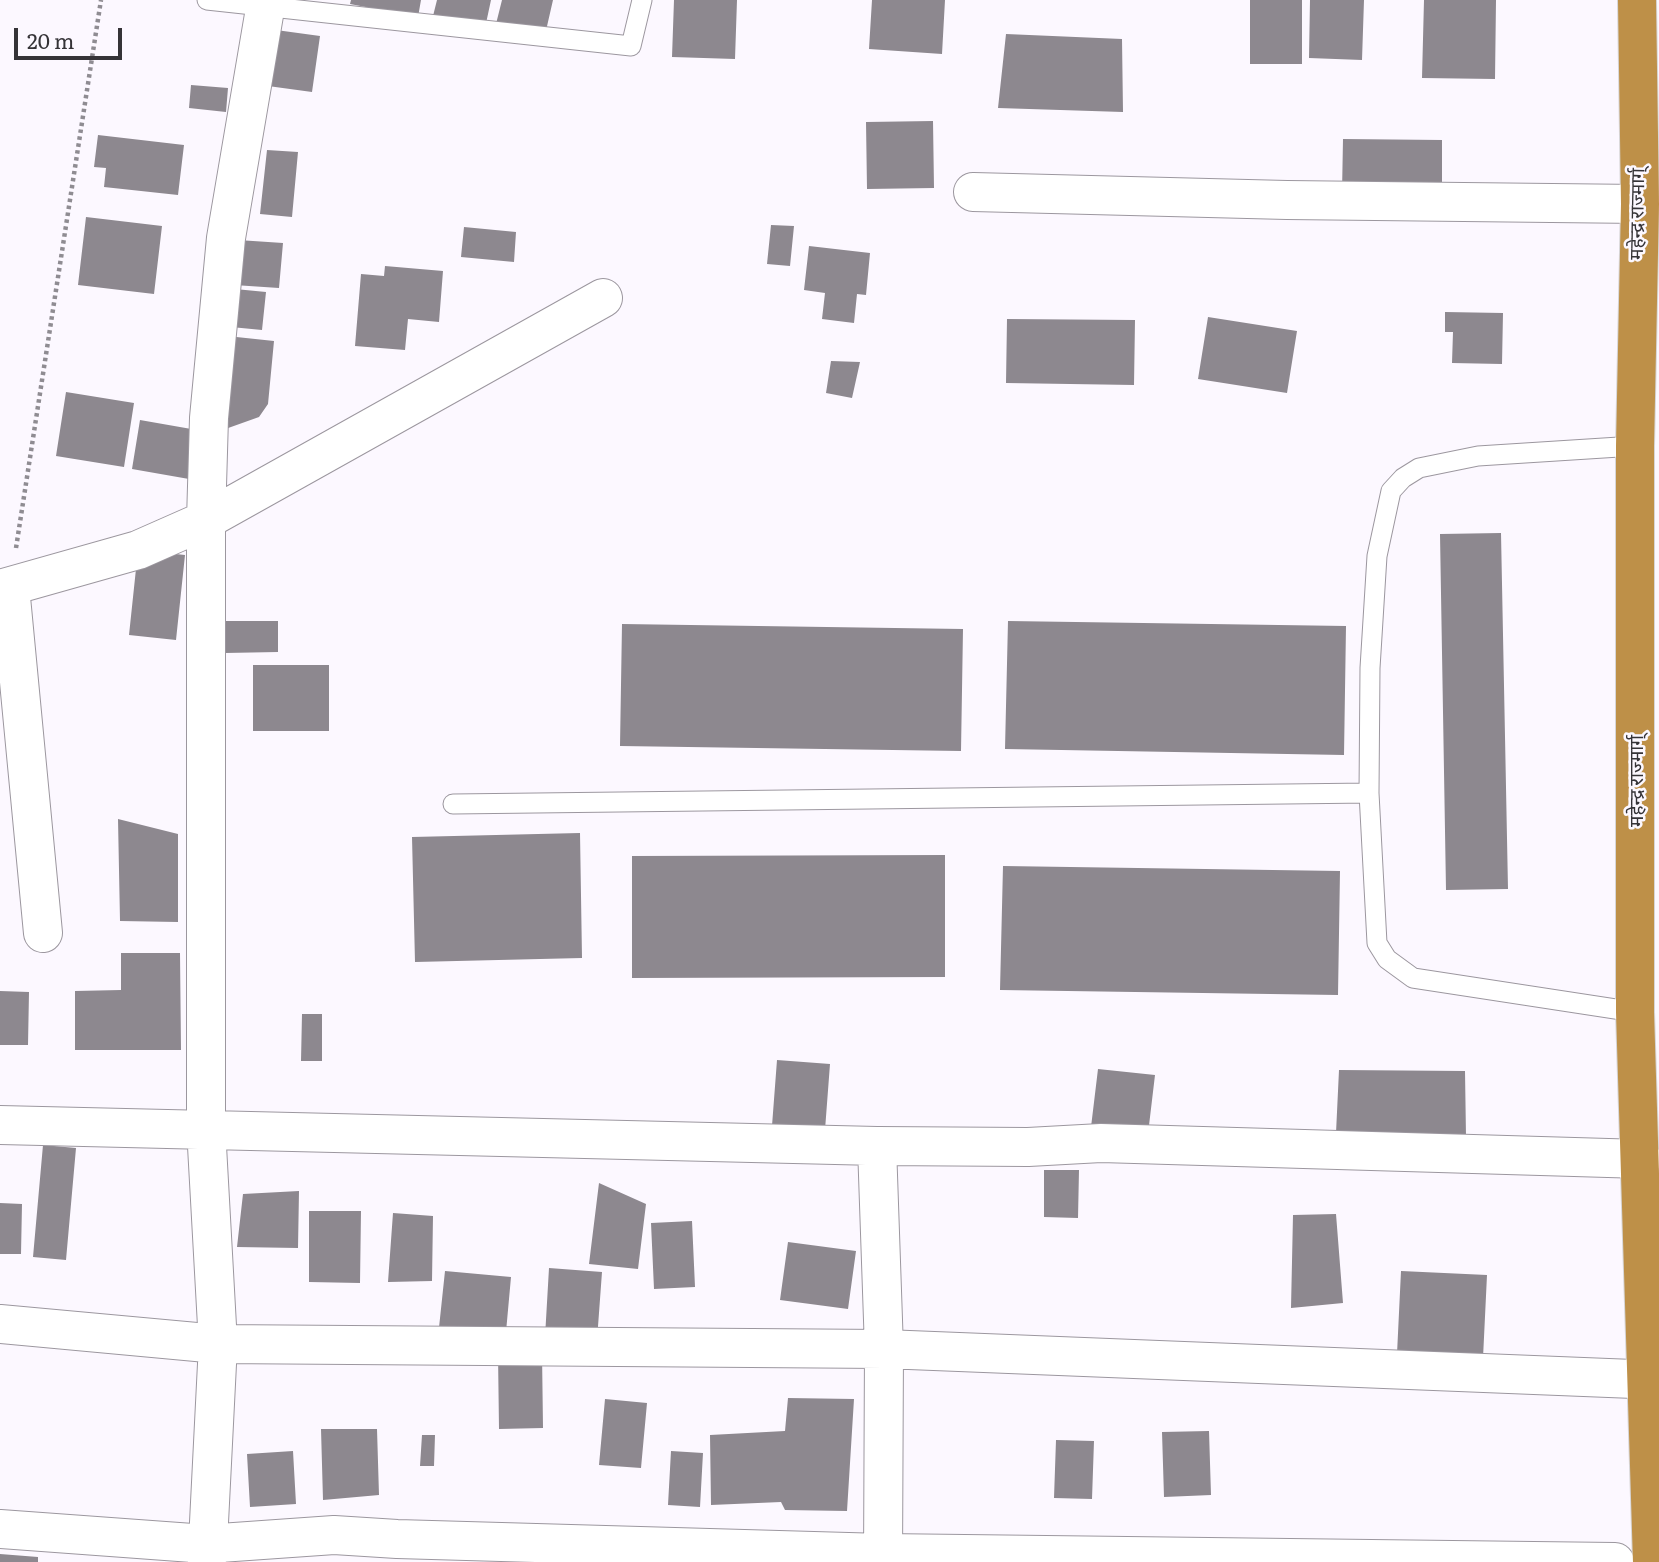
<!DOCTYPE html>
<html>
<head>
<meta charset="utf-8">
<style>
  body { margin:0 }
  #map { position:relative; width:1659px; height:1562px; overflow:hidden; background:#fcf8ff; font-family:Literata,serif }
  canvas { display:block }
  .scale { position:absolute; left:14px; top:28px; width:108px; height:32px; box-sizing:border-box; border:4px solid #353337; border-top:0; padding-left:9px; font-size:21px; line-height:24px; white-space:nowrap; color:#353337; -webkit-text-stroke:5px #fcf8ff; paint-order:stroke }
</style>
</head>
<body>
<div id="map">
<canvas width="1659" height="1562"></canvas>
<div class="scale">20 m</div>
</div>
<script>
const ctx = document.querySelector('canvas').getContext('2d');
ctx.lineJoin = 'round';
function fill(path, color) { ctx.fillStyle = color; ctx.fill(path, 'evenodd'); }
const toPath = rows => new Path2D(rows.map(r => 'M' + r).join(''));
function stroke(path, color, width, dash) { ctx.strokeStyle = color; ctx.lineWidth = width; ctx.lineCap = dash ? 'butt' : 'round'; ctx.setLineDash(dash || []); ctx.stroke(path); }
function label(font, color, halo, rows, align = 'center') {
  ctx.font = font + ' Literata,"Noto Sans Devanagari",serif'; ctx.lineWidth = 5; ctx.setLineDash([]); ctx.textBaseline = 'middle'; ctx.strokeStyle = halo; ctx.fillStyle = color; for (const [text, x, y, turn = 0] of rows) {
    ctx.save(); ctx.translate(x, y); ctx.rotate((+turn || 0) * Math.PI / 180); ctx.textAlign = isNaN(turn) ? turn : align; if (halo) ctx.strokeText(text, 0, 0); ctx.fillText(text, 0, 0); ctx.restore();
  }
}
fill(toPath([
  [351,0,421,0,418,17,350,4],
  [437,0,491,0,485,28,433,16],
  [502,0,553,0,545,35,496,24],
  [674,0,737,0,735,59,672,57],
  [872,0,945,0,942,54,869,49],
  [1250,0,1302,0,1302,64,1250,64],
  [1310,0,1364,0,1362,60,1309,58],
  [1424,0,1496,0,1495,79,1422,78],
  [276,30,320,36,312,92,268,86],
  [1006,34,1122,39,1123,112,998,108],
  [191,85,228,88,226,112,189,108],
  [933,121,934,188,867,189,866,122],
  [98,135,184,145,178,195,104,187,106,168,94,167],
  [1343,139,1442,140,1442,193,1342,193],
  [267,150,298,152,292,217,260,214],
  [86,217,162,226,154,294,78,285],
  [771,225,794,226,790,266,767,264],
  [464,227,516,232,514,262,461,257],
  [238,240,283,243,279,288,234,285],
  [809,246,870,253,866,295,857,294,854,323,822,319,825,293,804,290],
  [385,266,443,271,439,322,408,319,405,350,355,346,361,274,384,276],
  [235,289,266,292,262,330,231,327],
  [1445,312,1503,313,1502,364,1452,363,1453,332,1445,332],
  [1208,317,1297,331,1287,393,1198,379],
  [1007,319,1135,320,1134,385,1006,383],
  [227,336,274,341,268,404,259,417,217,432],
  [831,361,860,362,852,398,826,393],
  [66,392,134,403,124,467,56,456],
  [140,420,197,430,189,479,132,469],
  [1501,533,1508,889,1446,890,1440,534],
  [138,550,185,555,176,640,129,635],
  [225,621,278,621,278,652,225,653],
  [1008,621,1346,626,1344,755,1005,749],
  [622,624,963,629,961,751,620,746],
  [253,665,329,665,329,731,253,731],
  [118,819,178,834,178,922,120,921],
  [580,833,582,958,415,962,412,837],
  [945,855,945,977,632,978,632,856],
  [1003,866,1340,871,1338,995,1000,990],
  [121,953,180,953,181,1050,75,1050,75,991,121,990],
  [0,991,29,992,28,1045,0,1045],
  [302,1014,322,1014,322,1061,301,1061],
  [777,1060,830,1064,824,1143,771,1139],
  [1098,1069,1155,1075,1145,1159,1088,1152],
  [1339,1070,1465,1071,1466,1137,1336,1133],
  [43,1145,76,1148,66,1260,33,1257],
  [1044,1170,1079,1170,1078,1218,1044,1217],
  [599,1183,646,1204,638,1269,589,1264],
  [299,1191,298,1248,237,1247,243,1194],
  [0,1203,22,1204,21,1254,0,1254],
  [309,1211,361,1211,360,1283,309,1282],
  [393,1213,433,1216,432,1281,388,1282],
  [1336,1214,1343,1303,1291,1308,1293,1215],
  [692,1221,695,1287,654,1289,651,1223],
  [788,1242,856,1251,848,1309,780,1300],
  [549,1268,602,1272,597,1340,545,1337],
  [445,1271,511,1277,505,1343,438,1337],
  [1401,1271,1487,1275,1483,1358,1397,1354],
  [542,1352,543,1428,499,1429,498,1353],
  [788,1398,854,1399,847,1511,785,1510,781,1502,711,1505,710,1435,785,1431],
  [605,1399,647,1403,641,1468,599,1465],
  [321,1429,377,1429,379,1495,323,1500],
  [1209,1431,1211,1495,1164,1497,1162,1432],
  [422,1435,435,1435,434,1466,420,1466],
  [1056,1440,1094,1441,1092,1499,1054,1498],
  [293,1451,296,1504,250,1507,247,1454],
  [671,1451,703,1453,700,1507,668,1505],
  [0,1554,38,1557,38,1562,0,1562]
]), '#8d888f');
const lane = toPath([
  [207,0,631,46,642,0],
  [1635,446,1478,456,1419,468,1403,478,1391,491,1377,556,1370,668,1369,793,1377,943,1387,959,1413,978,1635,1012],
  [453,804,1369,793]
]);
const street = toPath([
  [973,192,1287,200,1640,204],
  [10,587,43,933],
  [0,589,138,550,206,520,603,298],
  [0,1125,877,1146,1028,1147,1101,1143,1642,1159],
  [877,1146,884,1349,883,1562],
  [0,1324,218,1344,884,1349,1659,1380],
  [0,1529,206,1544,334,1535,397,1539,883,1553,1615,1562],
  [207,1562,218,1344,206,1128,206,520,209,418,226,238,265,9]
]);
const highway = toPath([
  [1637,0,1640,204,1635,446,1635,1012,1652,1562]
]);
stroke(lane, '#9c979f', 21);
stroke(street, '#9c979f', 40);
stroke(highway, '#d7d6d7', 40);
stroke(toPath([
  [16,548,101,0]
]), '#8f8c92', 4.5, [3.5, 3.5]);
stroke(lane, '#fff', 19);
stroke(street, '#fff', 38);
stroke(highway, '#be9048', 38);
label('19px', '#353337', '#fcf8ff', [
  ["महेन्द्र राज्मार्ग्",1638,214,-89],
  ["महेन्द्र राज्मार्ग्",1637,781,-90]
]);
</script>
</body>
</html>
